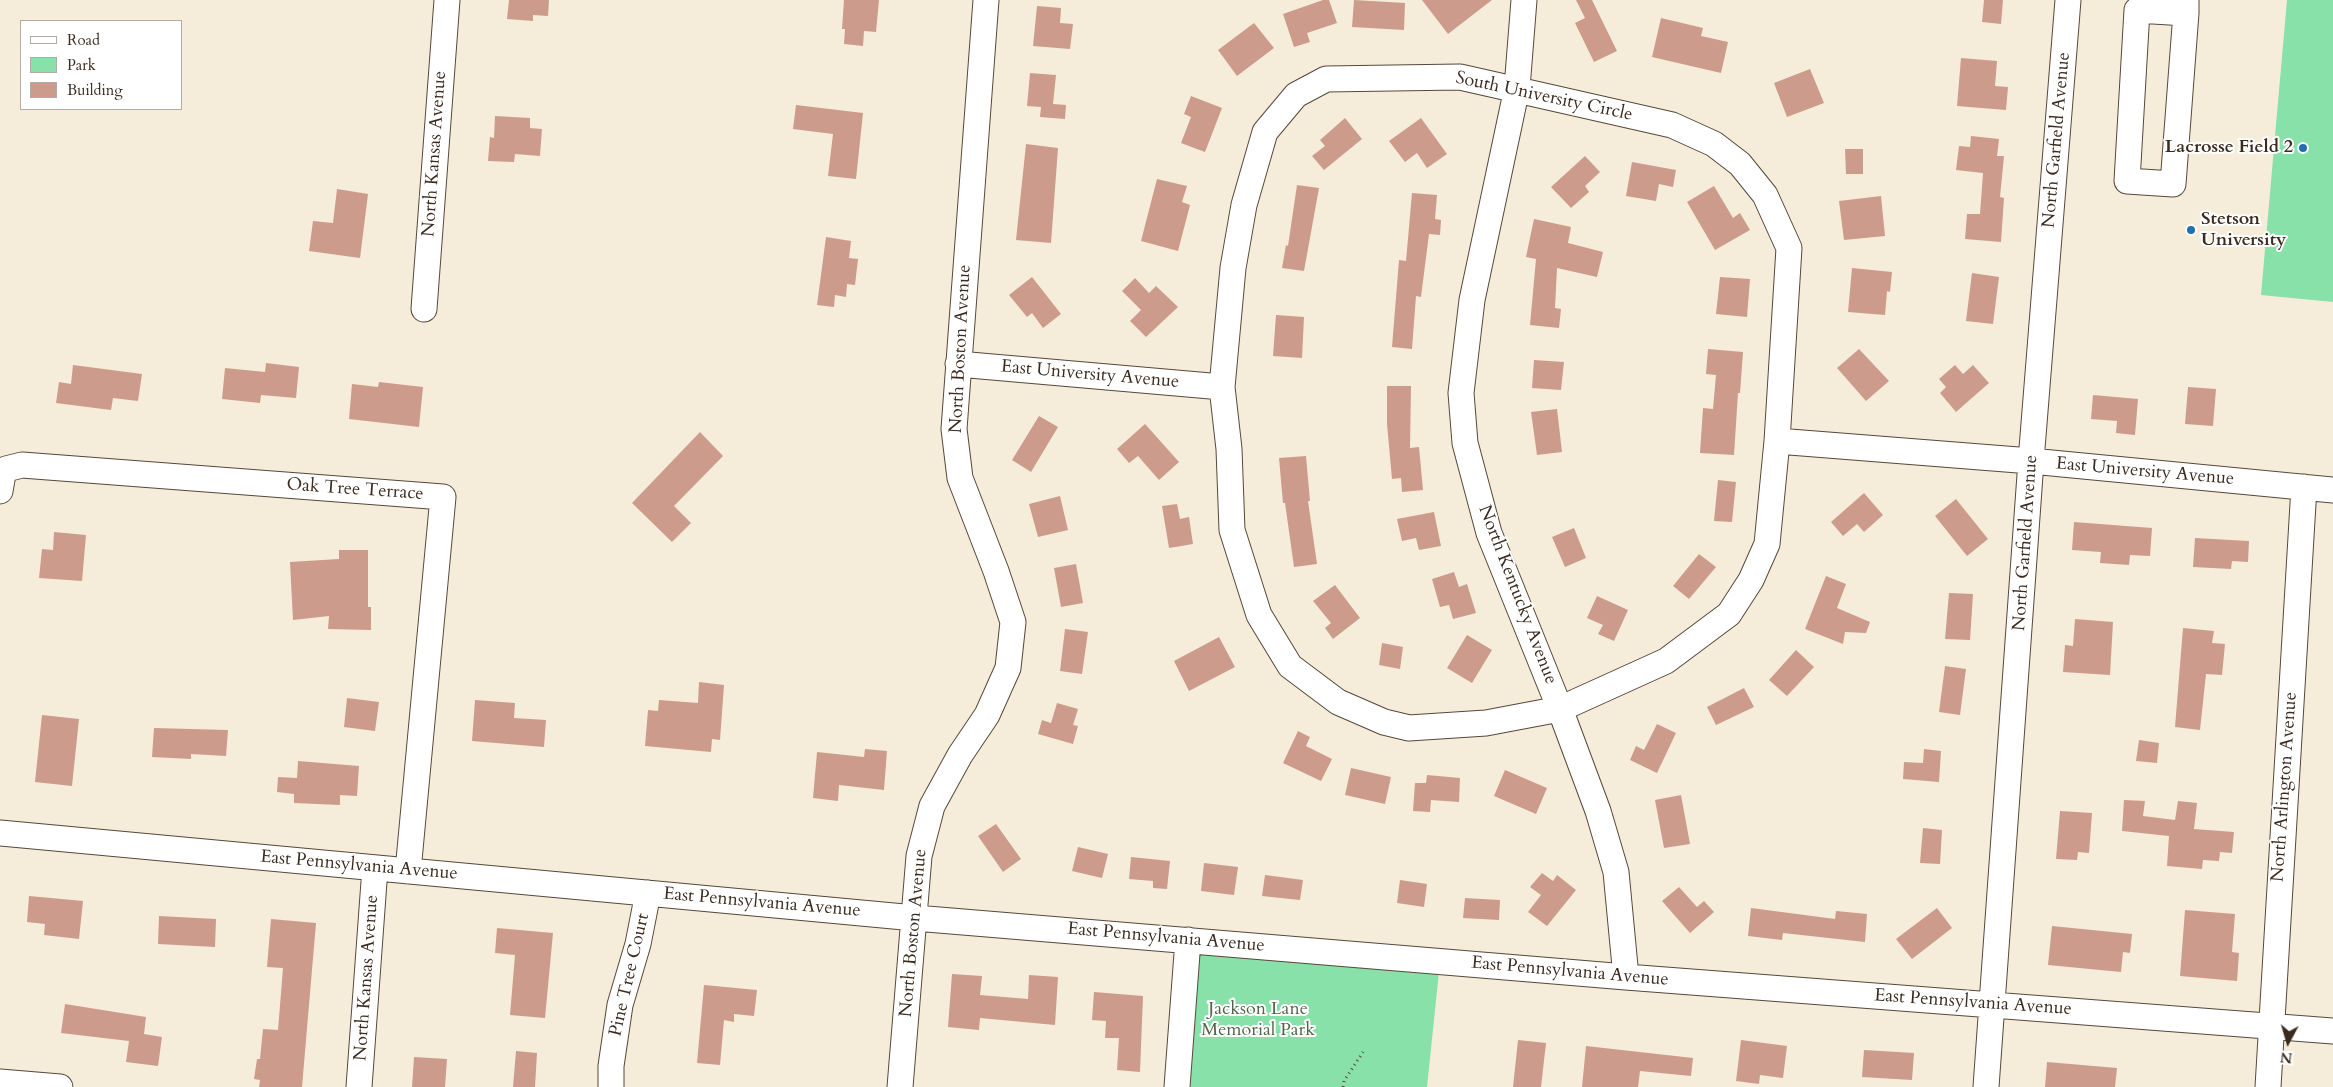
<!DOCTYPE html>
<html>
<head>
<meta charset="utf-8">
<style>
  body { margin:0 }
  #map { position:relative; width:2333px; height:1087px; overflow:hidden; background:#f5edda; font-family:Cardo,serif }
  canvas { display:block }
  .legend { position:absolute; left:20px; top:20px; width:162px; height:90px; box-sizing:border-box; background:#fff; border:1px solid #b1aaa5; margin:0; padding:6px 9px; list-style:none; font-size:15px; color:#3b2a1e }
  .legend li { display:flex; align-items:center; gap:10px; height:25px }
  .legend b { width:25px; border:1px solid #b1aaa5 }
  .north { position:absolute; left:2263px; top:1017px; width:50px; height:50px; -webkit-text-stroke:4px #fff; paint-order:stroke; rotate:186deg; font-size:14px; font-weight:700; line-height:20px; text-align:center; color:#3b2a1e }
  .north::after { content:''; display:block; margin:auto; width:18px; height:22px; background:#3b2a1e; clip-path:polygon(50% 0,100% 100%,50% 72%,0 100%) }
</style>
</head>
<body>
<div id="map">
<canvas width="2333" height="1087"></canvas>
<ul class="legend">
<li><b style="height:6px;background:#fff"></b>Road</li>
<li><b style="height:14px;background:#87e1a8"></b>Park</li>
<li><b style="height:14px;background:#cd9b8b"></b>Building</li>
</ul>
<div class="north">N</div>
</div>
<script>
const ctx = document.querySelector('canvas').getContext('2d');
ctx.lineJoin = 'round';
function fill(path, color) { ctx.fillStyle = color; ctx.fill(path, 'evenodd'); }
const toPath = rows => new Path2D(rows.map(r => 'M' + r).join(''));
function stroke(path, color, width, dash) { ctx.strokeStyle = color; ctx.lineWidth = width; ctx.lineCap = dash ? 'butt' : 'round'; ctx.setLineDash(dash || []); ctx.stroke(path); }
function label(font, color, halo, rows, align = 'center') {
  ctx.font = font + ' Cardo,serif'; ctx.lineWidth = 4; ctx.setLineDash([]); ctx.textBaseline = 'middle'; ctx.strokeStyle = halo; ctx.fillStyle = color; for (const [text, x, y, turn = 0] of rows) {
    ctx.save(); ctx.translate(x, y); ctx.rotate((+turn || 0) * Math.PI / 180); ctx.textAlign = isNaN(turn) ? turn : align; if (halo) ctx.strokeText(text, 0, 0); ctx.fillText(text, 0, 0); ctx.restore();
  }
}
fill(toPath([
  [2287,0,2333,0,2333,302,2261,295],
  [1205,947,1439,972,1427,1087,1185,1087,1195,958]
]), '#87e1a8');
fill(toPath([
  [509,0,549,0,548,16,533,15,533,21,507,19],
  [844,0,879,0,876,32,864,31,863,46,844,44,845,29,842,29],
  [1323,0,1329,0,1337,23,1307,33,1310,42,1294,47,1283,14],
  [1354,0,1405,3,1404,30,1352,27],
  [1422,0,1492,0,1448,34],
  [1576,0,1592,0,1617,51,1594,62,1575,23,1585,18],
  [1984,0,2003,0,2001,24,1982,22],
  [1037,6,1061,8,1060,23,1073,24,1070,49,1033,46],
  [1661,18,1703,28,1701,36,1728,42,1721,73,1652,57],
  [1254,23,1274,48,1237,76,1218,50],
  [1961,58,1997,61,1995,86,2008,87,2006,110,1957,106],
  [1810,69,1824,103,1787,117,1774,83],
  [1030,73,1056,75,1053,104,1066,105,1065,119,1040,117,1041,107,1027,106],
  [1191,96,1222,108,1205,152,1181,143,1191,117,1184,114],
  [796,105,863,113,856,179,828,176,833,134,793,129],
  [495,116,530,118,530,128,542,129,540,156,515,154,514,162,488,161,490,137,494,138],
  [1345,118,1362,139,1324,170,1312,156,1325,146,1320,140],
  [1421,118,1447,154,1427,168,1417,153,1405,162,1389,141],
  [1971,136,1999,139,1997,156,2004,156,2000,197,2004,198,2001,242,1965,239,1967,214,1980,214,1983,173,1956,170,1959,146,1970,147],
  [1026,144,1058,148,1051,243,1016,240],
  [1845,149,1863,149,1863,174,1846,174],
  [1585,156,1600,172,1585,186,1589,192,1571,208,1551,187],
  [1632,162,1676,170,1673,187,1659,184,1656,201,1626,196],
  [1157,179,1187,186,1182,202,1190,205,1178,251,1141,241],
  [1297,185,1319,188,1304,271,1282,268,1286,245,1288,246],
  [1714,186,1733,218,1740,213,1750,230,1715,250,1687,202],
  [337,189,368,194,360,258,309,251,313,221,333,223],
  [1412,193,1437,195,1435,219,1441,220,1440,235,1429,234,1421,297,1416,296,1412,349,1392,347,1399,260,1406,261],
  [1881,196,1885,236,1844,240,1839,201],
  [1534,219,1571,227,1568,243,1603,252,1597,277,1557,268,1555,308,1561,309,1559,328,1530,325,1536,259,1526,257],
  [826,237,851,241,849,258,858,259,855,285,847,284,846,297,835,295,834,307,817,305],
  [1852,268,1892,272,1890,292,1887,291,1885,315,1848,312],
  [1972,273,1999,277,1993,324,1966,321],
  [1032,277,1061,314,1043,328,1032,313,1027,317,1009,295],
  [1720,277,1750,279,1747,317,1716,314],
  [1135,278,1149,293,1156,286,1178,307,1146,337,1130,321,1141,310,1122,291],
  [1276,315,1304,317,1302,358,1273,356],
  [1708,349,1743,352,1740,393,1738,393,1734,455,1700,453,1703,408,1713,409,1716,375,1706,374],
  [1859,349,1889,381,1866,401,1837,368],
  [1534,360,1564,362,1561,390,1532,388],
  [266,363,299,367,296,398,261,395,260,403,222,399,225,368,265,372],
  [73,365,142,374,138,401,113,398,111,410,56,403,59,382,71,384],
  [1955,365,1963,374,1973,365,1989,383,1956,412,1940,393,1946,387,1939,379],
  [379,382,423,387,419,427,349,419,352,384,378,387],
  [1387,386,1411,386,1410,448,1419,447,1423,490,1402,492,1401,478,1392,479,1387,424],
  [2188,387,2216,389,2213,426,2185,424],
  [2093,395,2138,399,2135,435,2116,433,2117,421,2091,419],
  [1557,409,1562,452,1537,455,1531,412],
  [1039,416,1058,427,1031,472,1012,460],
  [1145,424,1179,462,1159,480,1138,456,1129,463,1117,449],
  [700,432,723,456,674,506,691,523,672,542,632,503],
  [1306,456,1310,501,1308,501,1317,564,1294,567,1285,503,1283,503,1279,458],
  [1718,480,1736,482,1732,522,1714,521],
  [1864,493,1883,515,1864,532,1857,524,1843,536,1831,522],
  [1060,496,1068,530,1038,537,1029,504],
  [1956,499,1988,539,1967,556,1935,516],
  [1177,504,1180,519,1189,517,1193,544,1169,548,1162,506],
  [1434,512,1441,546,1419,550,1416,538,1402,541,1397,519],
  [2074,522,2152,528,2150,556,2130,555,2129,565,2100,563,2101,552,2072,550],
  [1574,528,1586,558,1565,567,1552,537],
  [54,532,86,535,82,581,39,578,42,549,53,550],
  [2195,538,2249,541,2248,562,2232,561,2231,569,2193,567],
  [339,550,368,550,368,607,371,607,371,630,328,629,329,616,293,620,290,562,339,559],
  [1699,554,1716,567,1689,599,1673,586],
  [1076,564,1083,603,1061,607,1054,568],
  [1454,572,1459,587,1467,584,1476,613,1453,619,1449,605,1440,607,1432,579],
  [1826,576,1846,584,1837,608,1870,622,1866,633,1845,632,1843,644,1805,629],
  [1335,585,1360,618,1333,639,1325,628,1331,623,1313,601],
  [1949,593,1973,594,1970,640,1945,639],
  [1597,596,1628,610,1614,641,1598,634,1603,625,1587,618],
  [2075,619,2113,622,2110,675,2063,672,2065,645,2073,646],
  [2183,628,2214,631,2212,643,2225,644,2222,675,2206,674,2200,730,2175,727],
  [1065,629,1088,632,1082,674,1060,671],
  [1467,635,1492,650,1472,683,1447,668],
  [1219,637,1235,667,1189,691,1174,661],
  [1382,643,1403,647,1400,669,1379,665],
  [1796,650,1814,667,1787,696,1769,680],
  [1945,666,1966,669,1960,715,1939,712],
  [699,682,724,685,720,740,712,739,711,752,645,746,648,710,658,711,659,700,698,703],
  [1744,688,1754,707,1716,725,1707,707],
  [347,698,379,702,375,731,344,727],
  [475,700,515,703,514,718,546,720,544,747,472,741],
  [1057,703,1078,709,1073,725,1078,726,1073,744,1038,734,1042,720,1051,723],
  [42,715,79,719,72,786,35,782],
  [1657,724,1676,733,1657,773,1630,760,1636,746,1644,750],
  [154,728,228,730,226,756,191,754,191,759,152,757],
  [1298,731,1310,737,1306,746,1332,759,1321,781,1283,763],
  [2139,740,2159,743,2157,763,2136,761],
  [865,749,887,751,884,790,839,785,838,801,813,798,817,752,864,757],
  [1924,749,1941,751,1939,782,1903,779,1904,762,1923,763],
  [298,761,359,766,357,796,340,795,340,805,294,803,294,794,277,792,278,777,297,778],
  [1351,768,1391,777,1385,804,1345,795],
  [1505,770,1547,788,1536,814,1494,796],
  [1427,775,1460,778,1459,802,1431,800,1430,812,1413,811,1415,783,1426,783],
  [1681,795,1690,844,1664,848,1655,800],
  [2124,800,2145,801,2143,816,2175,820,2178,801,2197,803,2194,829,2234,832,2232,853,2220,852,2219,861,2203,860,2202,869,2167,866,2169,836,2122,831],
  [2060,811,2092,813,2089,853,2078,852,2077,860,2056,859],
  [996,824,1021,859,1003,872,978,836],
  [1923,828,1942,830,1940,864,1920,863],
  [1078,847,1108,854,1102,878,1072,871],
  [1131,857,1170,861,1167,889,1153,888,1153,881,1129,879],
  [1204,863,1238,867,1234,895,1201,891],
  [1542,873,1553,881,1557,875,1576,890,1547,926,1528,912,1541,895,1530,887],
  [1265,875,1303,880,1300,900,1262,896],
  [1400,880,1427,884,1424,907,1397,903],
  [1679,887,1697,907,1704,901,1714,912,1690,933,1662,901],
  [29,896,83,901,79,939,44,935,45,924,27,922],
  [1465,898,1500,900,1499,920,1463,918],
  [1751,908,1835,919,1836,911,1867,914,1865,942,1783,933,1782,940,1748,936],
  [1937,908,1952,928,1912,959,1896,939],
  [2185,910,2235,914,2232,952,2239,953,2237,981,2180,976],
  [159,916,216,919,215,947,158,944],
  [271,919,316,923,302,1087,259,1087,260,1080,254,1079,257,1059,260,1059,263,1029,278,1030,283,968,267,967],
  [2052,926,2132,934,2130,953,2123,952,2121,972,2048,965],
  [497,928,553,933,545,1018,510,1015,515,955,495,953],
  [952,974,982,976,980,995,1028,999,1029,975,1058,977,1055,1025,980,1018,979,1030,948,1027],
  [704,985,757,990,754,1016,734,1014,734,1022,724,1020,720,1065,697,1063],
  [1094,992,1143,996,1140,1072,1117,1070,1119,1038,1105,1038,1106,1021,1092,1020],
  [65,1004,146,1017,144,1034,162,1037,158,1066,126,1062,129,1041,61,1033],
  [1518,1040,1546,1043,1541,1087,1513,1087],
  [1741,1040,1787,1046,1783,1078,1760,1075,1759,1084,1736,1081],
  [1586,1046,1693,1058,1691,1076,1640,1071,1638,1087,1582,1087],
  [1864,1050,1914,1053,1912,1080,1862,1077],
  [516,1051,537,1053,535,1087,513,1087],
  [414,1057,447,1059,445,1087,412,1087],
  [2047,1062,2117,1068,2115,1087,2045,1087]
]), '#cd9b8b');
const minor = toPath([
  [1524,0,1517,88,1472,300,1461,393,1465,443,1489,533,1560,709,1598,811,1616,872,1626,977],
  [2186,13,2137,10,2127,181,2173,184,2186,13,2186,0],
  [1460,77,1672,125,1714,144,1740,164,1765,195,1789,248,1777,441,1767,544,1751,580,1729,614,1666,661,1560,709,1486,723,1409,728,1384,722,1338,702,1290,666,1259,615,1232,530,1229,449,1222,387,1233,268,1244,205,1265,132,1296,95,1326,79,1460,77],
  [424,309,447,0],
  [958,364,1222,387],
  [1777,441,2031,461,2333,490],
  [0,491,3,474,6,469,22,465,443,497,408,871],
  [0,833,915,918,1626,977,2333,1031],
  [0,1082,60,1087],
  [359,1087,375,868],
  [611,1087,611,1066,620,1005,638,944,648,893],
  [900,1087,919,856,932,806,960,755,987,715,1008,668,1013,622,996,571,960,478,954,429,986,0],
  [1177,1087,1188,940],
  [1986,1087,2031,461,2068,0],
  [2268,1087,2304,487]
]);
stroke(minor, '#57473a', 27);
stroke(toPath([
  [1343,1087,1344,1081,1363,1052]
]), '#57473a', 3, [1, 4]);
stroke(minor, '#fff', 25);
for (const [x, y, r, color] of [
  [2303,148,5,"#1f6fb2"],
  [2191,230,5,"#1f6fb2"]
]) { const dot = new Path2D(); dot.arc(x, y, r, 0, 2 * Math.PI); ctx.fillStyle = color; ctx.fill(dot); stroke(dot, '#fff', 2); }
label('18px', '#3b2a1e', '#fff', [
  ["South University Circle",1544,97,12],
  ["North Garfield Avenue",2057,140,-85],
  ["North Kansas Avenue",435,154,-86],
  ["North Boston Avenue",961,349,-87],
  ["East University Avenue",1090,375,5],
  ["East University Avenue",2145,472,5],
  ["Oak Tree Terrace",355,490,4],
  ["North Garfield Avenue",2026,543,-86],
  ["North Kentucky Avenue",1517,595,69],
  ["North Arlington Avenue",2285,787,-86],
  ["East Pennsylvania Avenue",359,866,5],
  ["East Pennsylvania Avenue",762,903,5],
  ["North Boston Avenue",914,933,-85],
  ["East Pennsylvania Avenue",1166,938,5],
  ["East Pennsylvania Avenue",1570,972,5],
  ["Pine Tree Court",630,975,-77],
  ["North Kansas Avenue",367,978,-86],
  ["East Pennsylvania Avenue",1973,1003,4]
]);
label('bold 18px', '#3b2a1e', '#fff', [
  ["Lacrosse Field 2",2293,148],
  ["Stetson",2201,220,"left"],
  ["University",2201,241,"left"]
], 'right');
label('18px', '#526147', '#fff', [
  ["Jackson Lane",1258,1010],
  ["Memorial Park",1258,1031]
]);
</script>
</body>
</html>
